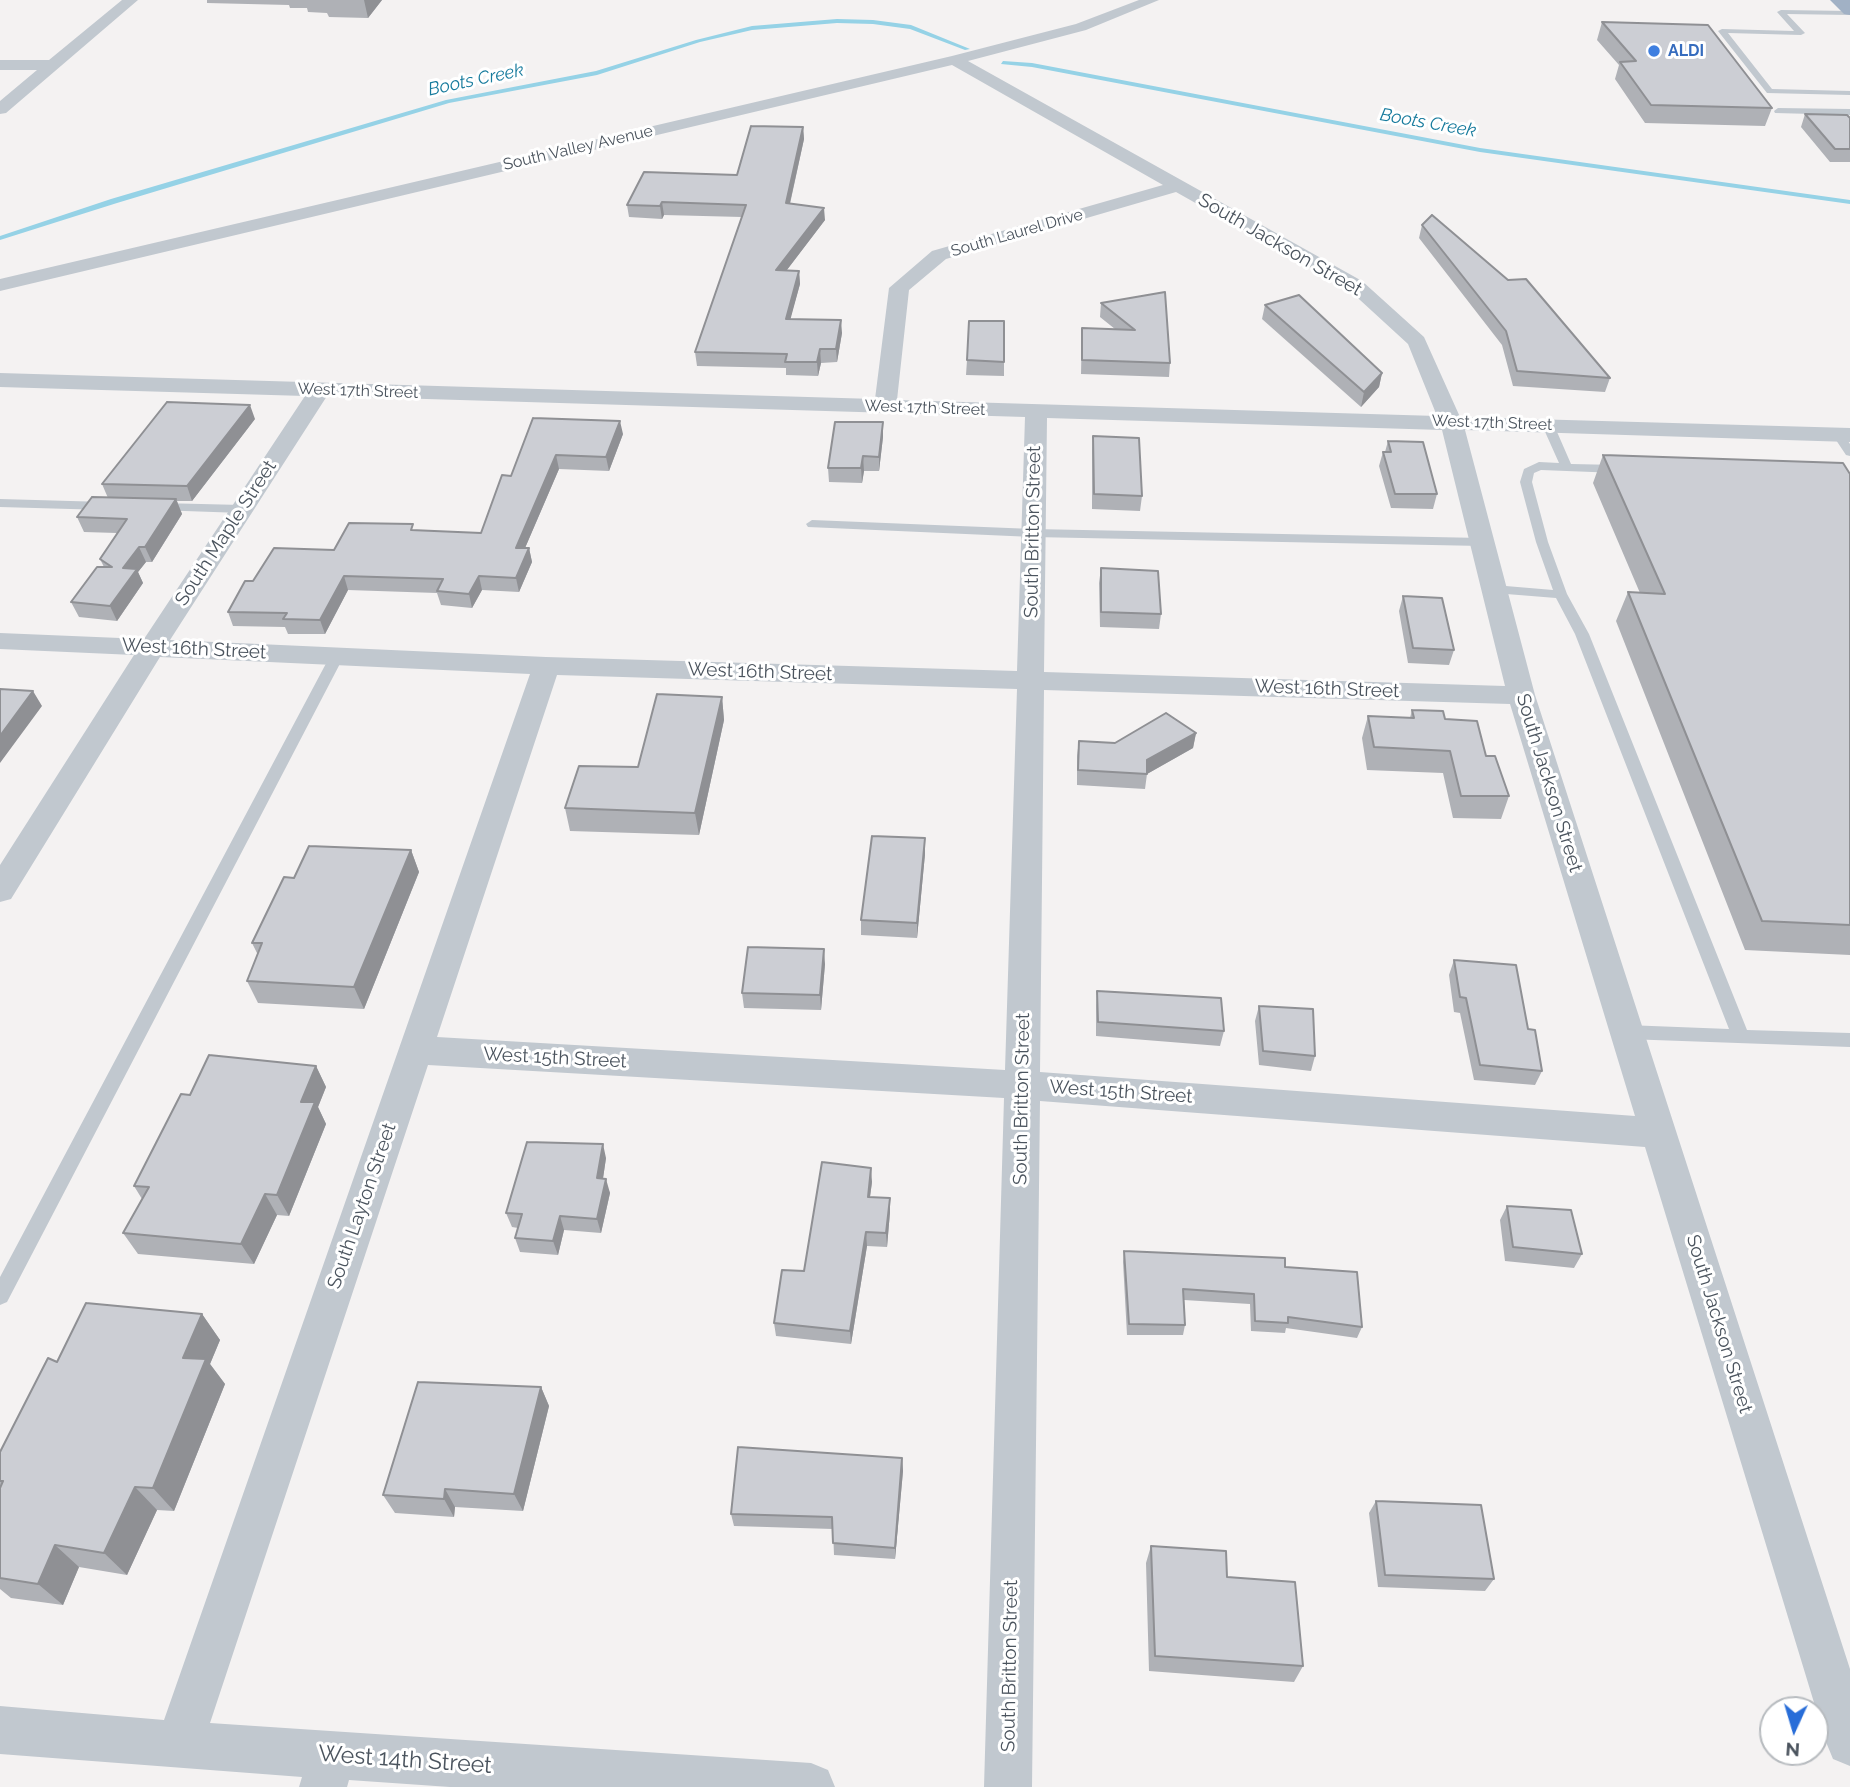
<!DOCTYPE html>
<html>
<head>
<meta charset="utf-8">
<style>
  body { margin:0 }
  #map { position:relative; width:1850px; height:1787px; overflow:hidden; background:#f4f2f2; font-family:Raleway,sans-serif }
  canvas { display:block }
  .north { position:absolute; left:1759px; top:1696px; width:70px; height:70px; box-sizing:border-box; background:#fff; border:2px solid #b7bbbf; border-radius:50%; rotate:184deg; font-size:19px; font-weight:700; line-height:28px; text-align:center; color:#4b545e }
  .north::after { content:''; display:block; margin:auto; width:24px; height:32px; background:#286dd8; clip-path:polygon(50% 0,100% 100%,50% 72%,0 100%) }
</style>
</head>
<body>
<div id="map">
<canvas width="1850" height="1787"></canvas>
<div class="north">N</div>
</div>
<script>
const ctx = document.querySelector('canvas').getContext('2d');
ctx.lineJoin = 'round';
const toPath = rows => new Path2D(rows.map(r => 'M' + r).join(''));
function fill(path, color) { ctx.fillStyle = color; ctx.fill(path, 'evenodd'); }
function stroke(path, color, width, dash) { ctx.strokeStyle = color; ctx.lineWidth = width; ctx.lineCap = dash ? 'butt' : 'round'; ctx.setLineDash(dash || []); ctx.stroke(path); }
function label(font, color, halo, rows, align = 'center') {
  ctx.font = font + ' Raleway,sans-serif'; ctx.lineWidth = 6; ctx.setLineDash([]); ctx.textBaseline = 'middle'; ctx.strokeStyle = halo; ctx.fillStyle = color; for (const [text, x, y, turn = 0] of rows) {
    ctx.save(); ctx.translate(x, y); ctx.rotate((+turn || 0) * Math.PI / 180); ctx.textAlign = isNaN(turn) ? turn : align; if (halo) ctx.strokeText(text, 0, 0); ctx.fillText(text, 0, 0); ctx.restore();
  }
}
fill(toPath([
  [837,19,873,20,911,25,970,49,965,50,910,29,873,24,837,23,752,30,700,42,597,75,449,103,117,203,0,240,0,236,111,199,446,100,596,71,696,40,752,26,837,19],
  [1003,61,1032,63,1480,148,1850,200,1850,204,1480,152,1032,67,1001,64,1003,61]
]), '#95d2e6');
fill(toPath([
  [1781,10,1850,11,1850,15,1787,14,1805,33,1801,35,1728,33,1772,89,1850,91,1850,95,1767,93,1718,31,1722,29,1794,31,1777,12,1781,10],
  [1778,108,1850,109,1850,115,1775,113,1774,111,1778,108],
  [1548,422,1554,425,1571,464,1618,465,1624,469,1618,473,1541,470,1534,473,1532,482,1548,542,1567,594,1589,634,1747,1030,1850,1033,1850,1047,1626,1039,1620,1037,1617,1032,1620,1027,1626,1025,1729,1029,1575,634,1556,598,1494,593,1488,589,1494,585,1553,590,1536,542,1520,482,1524,469,1539,462,1559,463,1542,425,1548,422],
  [1838,431,1842,432,1850,444,1850,456,1846,455,1832,434,1838,431],
  [0,499,106,502,112,506,106,510,0,507,0,499],
  [160,503,242,505,248,509,242,513,156,510,154,507,160,503],
  [812,520,1033,529,1482,538,1488,542,1482,546,1033,537,808,527,806,524,812,520],
  [337,652,344,656,7,1302,0,1305,0,1277,330,656,337,652]
]), '#c1c8cf');
fill(toPath([
  [122,0,138,0,6,113,0,114,0,101,37,70,0,70,0,60,49,60,122,0],
  [1139,0,1159,0,1086,30,968,61,1362,281,1424,337,1460,417,1850,428,1850,442,1465,430,1535,695,1850,1669,1850,1766,1833,1759,1826,1742,1645,1147,1040,1101,1032,1787,984,1787,1004,1098,428,1065,210,1723,811,1763,828,1770,835,1787,450,1787,349,1780,347,1787,299,1787,302,1777,0,1754,0,1706,164,1720,530,674,160,657,11,899,0,902,0,865,134,655,0,649,0,633,144,639,305,396,0,387,0,373,875,399,889,288,932,251,1163,185,952,65,0,291,0,279,952,56,1076,24,1139,0],
  [1176,192,1348,289,1408,344,1437,416,897,400,909,290,946,259,1176,192],
  [327,396,1025,417,1017,671,546,657,170,640,327,396],
  [1047,418,1442,430,1505,686,1044,672,1047,418],
  [557,675,1017,689,1005,1070,437,1037,557,675],
  [1044,690,1510,704,1635,1116,1040,1072,1044,690]
]), '#c1c8cf');
fill(toPath([
  [1830,0,1850,0,1850,15,1844,14,1830,0]
]), '#a1b1c5');
fill(toPath([
  [207,0,382,0,368,18,329,17,327,13,308,12,307,8,290,8,289,5,207,3],
  [1602,22,1772,108,1765,126,1645,123,1615,79,1619,65,1597,40],
  [1805,114,1850,118,1850,162,1830,162,1801,127],
  [803,127,804,139,790,204,825,220,786,271,799,271,800,284,790,319,842,333,837,362,821,363,818,376,786,375,786,368,697,366,695,352,742,217,664,215,662,219,629,217,627,205,737,175],
  [1422,225,1508,280,1610,378,1605,392,1513,386,1502,345,1419,238],
  [1165,292,1170,363,1169,377,1081,374,1082,328,1115,329,1100,317,1101,303],
  [1265,305,1382,373,1379,387,1361,407,1262,319],
  [967,360,1004,362,1004,376,966,375],
  [533,418,623,434,609,471,559,469,525,548,529,548,532,562,519,592,482,590,472,608,441,605,437,593,348,590,325,634,288,634,285,627,233,626,228,612,253,581,334,550,415,530,481,533,511,476],
  [255,419,192,501,177,501,182,514,152,562,146,562,138,572,143,583,117,621,79,617,71,602,104,567,100,559,117,533,84,532,77,517,108,498,102,484],
  [1093,436,1142,496,1140,511,1092,509,1092,451],
  [883,437,879,471,864,471,862,483,829,482,828,468],
  [1388,441,1437,494,1433,509,1391,508,1379,466,1383,452,1385,452],
  [1603,455,1850,474,1850,955,1745,950,1616,621,1628,592,1640,593,1593,483],
  [1101,568,1161,614,1159,629,1100,627,1099,583],
  [1403,596,1454,650,1449,665,1408,663,1399,611],
  [722,697,724,720,699,835,570,831,565,808,638,767],
  [1412,710,1445,719,1486,756,1509,796,1501,819,1453,818,1443,773,1367,770,1362,738,1368,716,1410,718],
  [1196,733,1193,748,1147,774,1145,789,1077,785,1077,756,1079,741,1115,743],
  [411,850,419,872,364,1009,258,1003,247,981,258,955,252,943,294,878],
  [925,854,917,938,861,935,861,920],
  [1454,960,1528,1029,1542,1071,1535,1085,1474,1080,1460,1013,1454,1012,1449,975],
  [825,964,821,1010,744,1008,742,993],
  [1097,991,1224,1031,1220,1046,1096,1036,1096,1006],
  [1259,1006,1315,1056,1311,1071,1259,1065,1255,1021],
  [316,1066,326,1087,318,1107,326,1124,289,1216,277,1215,254,1264,138,1254,123,1233,142,1199,134,1186,190,1095],
  [606,1158,603,1178,610,1193,601,1233,564,1230,558,1255,520,1252,515,1238,518,1228,512,1227,506,1213],
  [872,1182,870,1197,890,1212,887,1247,867,1246,851,1344,776,1336,774,1323,804,1271],
  [1507,1206,1582,1254,1574,1268,1505,1261,1500,1220],
  [1124,1251,1285,1267,1362,1327,1357,1338,1286,1328,1285,1333,1251,1331,1250,1304,1184,1300,1185,1325,1183,1335,1127,1335,1123,1262],
  [202,1314,220,1340,210,1364,225,1384,174,1511,157,1510,127,1575,79,1567,63,1605,11,1598,0,1589,0,1452,57,1362],
  [541,1387,549,1406,523,1511,455,1507,454,1517,395,1513,383,1495],
  [902,1458,903,1471,895,1559,834,1555,833,1529,734,1526,731,1514],
  [1376,1501,1494,1579,1485,1591,1378,1587,1369,1513],
  [1151,1546,1227,1577,1303,1666,1294,1682,1149,1671,1146,1563]
]), '#afb1b6');
fill(toPath([
  [364,0,382,0,368,18],
  [803,127,804,139,787,216,786,203],
  [662,202,664,215,662,219,660,206],
  [824,208,825,220,777,283,776,270],
  [799,271,800,284,787,332,786,319],
  [841,320,842,333,837,362,836,349],
  [820,349,821,363,818,376,817,362],
  [1382,373,1379,387,1361,407,1364,392],
  [250,405,255,419,192,501,187,486],
  [620,421,623,434,609,471,606,457],
  [883,422,883,437,879,471,879,457],
  [556,455,559,469,519,562,516,548],
  [863,456,864,471,862,483,861,468],
  [176,499,182,514,152,562,145,547],
  [139,547,146,562,138,572,143,583,117,621,110,606,123,568],
  [529,548,532,562,519,592,516,578],
  [344,576,348,590,325,634,320,620],
  [479,576,482,590,472,608,469,594],
  [33,691,42,706,0,763,0,736],
  [722,697,724,720,699,835,695,813],
  [1196,733,1193,748,1147,774,1147,760],
  [925,838,925,854,917,938,917,923],
  [411,850,419,872,364,1009,354,987],
  [824,949,825,964,821,1010,820,995],
  [316,1066,326,1087,318,1107,326,1124,289,1216,277,1195,301,1102],
  [603,1144,606,1158,601,1192,597,1178],
  [871,1168,872,1182,868,1211,868,1197],
  [606,1179,610,1193,601,1233,597,1219],
  [265,1194,277,1215,254,1264,241,1244],
  [890,1198,890,1212,887,1247,886,1233],
  [560,1216,564,1230,558,1255,553,1241],
  [866,1232,867,1246,851,1344,850,1331],
  [202,1314,220,1340,210,1364,225,1384,174,1511,153,1488,183,1358],
  [541,1387,549,1406,523,1511,514,1494],
  [902,1458,903,1471,895,1559,895,1548],
  [135,1487,157,1510,127,1575,104,1553],
  [445,1489,455,1507,454,1517,444,1499],
  [55,1545,79,1567,63,1605,38,1584]
]), '#8f9094');
const building = toPath([
  [1602,22,1708,25,1772,108,1651,105,1620,62,1636,61,1602,22],
  [1805,114,1847,115,1850,118,1850,149,1835,149,1805,114],
  [751,126,803,127,786,203,824,208,776,270,799,271,786,319,841,320,836,349,820,349,817,362,785,362,787,354,695,352,746,205,662,202,660,206,627,205,644,172,737,175,751,126],
  [1432,215,1508,280,1526,279,1610,378,1517,371,1506,331,1422,225,1432,215],
  [1165,292,1170,363,1082,360,1082,328,1135,330,1101,303,1165,292],
  [1299,295,1382,373,1364,392,1265,305,1299,295],
  [969,321,1004,321,1004,362,967,360,969,321],
  [167,402,250,405,187,486,102,484,167,402],
  [533,418,620,421,606,457,556,455,516,548,529,548,516,578,479,576,469,594,437,591,443,579,344,576,320,620,283,619,287,613,228,612,245,581,253,581,274,548,334,550,349,523,413,524,411,530,481,533,502,475,511,476,533,418],
  [835,422,883,422,879,457,863,456,861,468,828,468,835,422],
  [1093,436,1139,438,1142,496,1094,494,1093,436],
  [1388,441,1423,442,1437,494,1395,494,1383,452,1391,452,1388,441],
  [1603,455,1843,463,1850,474,1850,925,1762,921,1628,592,1665,594,1603,455],
  [92,497,176,499,145,547,139,547,123,568,137,569,110,606,71,602,97,567,112,567,100,559,127,519,77,517,92,497],
  [1101,568,1158,571,1161,614,1101,612,1101,568],
  [1403,596,1442,598,1454,650,1413,648,1403,596],
  [0,689,33,691,0,736,0,689],
  [657,694,722,697,695,813,565,808,579,766,638,767,657,694],
  [1412,710,1443,711,1445,719,1477,721,1486,756,1495,756,1509,796,1461,796,1450,751,1374,747,1368,716,1414,718,1412,710],
  [1166,713,1196,733,1147,760,1147,774,1078,770,1079,741,1115,743,1166,713],
  [872,836,925,838,917,923,861,920,872,836],
  [309,846,411,850,354,987,247,981,262,943,252,943,284,877,294,878,309,846],
  [748,947,824,949,820,995,742,993,748,947],
  [1454,960,1516,965,1528,1029,1535,1030,1542,1071,1480,1065,1466,998,1460,997,1454,960],
  [1097,991,1221,998,1224,1031,1098,1022,1097,991],
  [1259,1006,1313,1009,1315,1056,1263,1051,1259,1006],
  [209,1055,316,1066,301,1102,315,1102,277,1195,265,1194,241,1244,123,1233,149,1187,134,1186,181,1094,190,1095,209,1055],
  [527,1142,603,1144,597,1178,606,1179,597,1219,560,1216,553,1241,515,1238,522,1214,506,1213,527,1142],
  [822,1162,871,1168,868,1197,890,1198,886,1233,866,1232,850,1331,774,1323,782,1270,804,1271,822,1162],
  [1507,1206,1571,1210,1582,1254,1513,1247,1507,1206],
  [1124,1251,1285,1258,1285,1267,1357,1272,1362,1327,1288,1317,1288,1323,1255,1321,1254,1294,1183,1289,1185,1325,1129,1324,1124,1251],
  [86,1303,202,1314,183,1358,206,1359,153,1488,135,1487,104,1553,55,1545,38,1584,0,1578,0,1488,3,1481,0,1481,0,1452,48,1358,57,1362,86,1303],
  [418,1382,541,1387,514,1494,445,1489,444,1499,383,1495,418,1382],
  [738,1447,902,1458,895,1548,833,1543,832,1517,731,1514,738,1447],
  [1376,1501,1481,1505,1494,1579,1385,1575,1376,1501],
  [1151,1546,1226,1551,1227,1577,1295,1582,1303,1666,1155,1656,1151,1546]
]);
fill(building, '#ccced4');
stroke(building, '#8f9094', 2);
for (const [x, y, r, color] of [
  [1654,51,7,"#3f7fe0"]
]) { const dot = new Path2D(); dot.arc(x, y, r, 0, 2 * Math.PI); ctx.fillStyle = color; ctx.fill(dot); stroke(dot, '#fff', 2.5); }
label('bold 16px', '#366cbe', '#fff', [
  ["ALDI",1668,51]
], 'left');
label('16px', '#4b545e', '#fff', [
  ["South Valley Avenue",578,148,-13],
  ["South Laurel Drive",1017,233,-16],
  ["West 17th Street",358,391,2],
  ["West 17th Street",925,408,2],
  ["West 17th Street",1492,423,2]
]);
label('italic 18px', '#177b9d', '#fff', [
  ["Boots Creek",476,80,-12],
  ["Boots Creek",1428,123,10]
]);
label('19px', '#4b545e', '#fff', [
  ["South Jackson Street",1280,245,30],
  ["South Britton Street",1033,532,-89],
  ["South Maple Street",226,533,-57],
  ["West 16th Street",194,649,3],
  ["West 16th Street",760,672,2],
  ["West 16th Street",1327,689,2],
  ["South Jackson Street",1549,783,73],
  ["West 15th Street",555,1058,3],
  ["West 15th Street",1121,1092,4],
  ["South Britton Street",1022,1099,-89],
  ["South Layton Street",362,1206,-71],
  ["South Jackson Street",1719,1324,73],
  ["South Britton Street",1010,1666,-89]
]);
label('23px', '#4b545e', '#fff', [
  ["West 14th Street",405,1760,4]
]);
</script>
</body>
</html>
